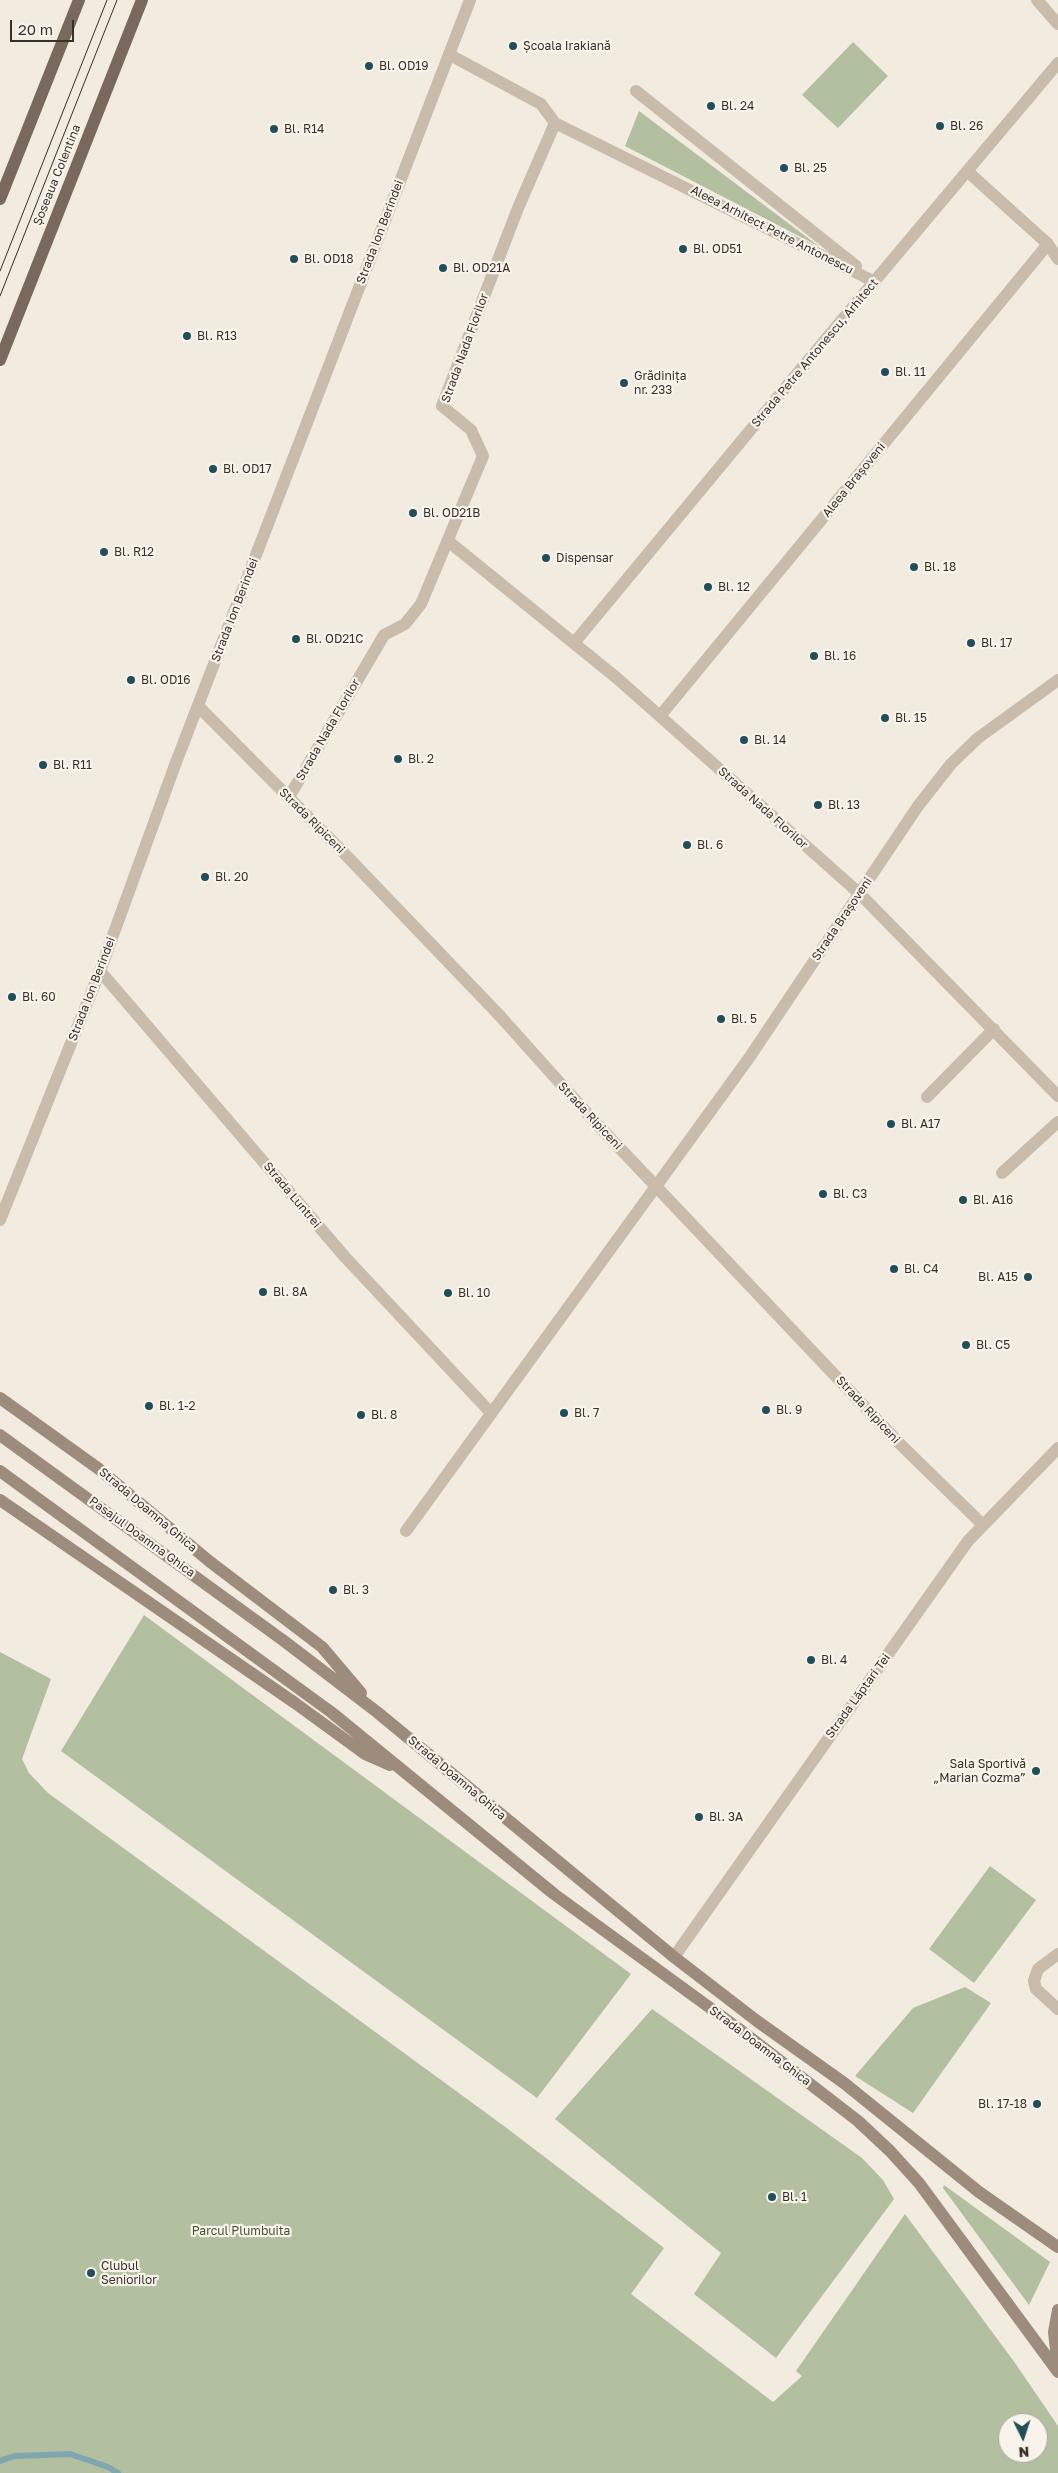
<!DOCTYPE html>
<html>
<head>
<meta charset="utf-8">
<style>
  body { margin:0 }
  #map { position:relative; width:1058px; height:2473px; overflow:hidden; background:#f2ebdf; font-family:"Golos Text",sans-serif }
  canvas { display:block }
  .north { position:absolute; left:998px; top:2413px; width:50px; height:50px; box-sizing:border-box; background:#f9f4eb; border:1px solid #aca69e; border-radius:50%; rotate:176deg; font-size:14px; font-weight:700; line-height:20px; text-align:center; color:#38302a }
  .north::after { content:''; display:block; margin:auto; width:18px; height:22px; background:#214e58; clip-path:polygon(50% 0,100% 100%,50% 72%,0 100%) }
  .scale { position:absolute; left:10px; top:20px; width:64px; height:22px; box-sizing:border-box; border:2px solid #38302a; border-top:0; padding-left:6px; font-size:15px; line-height:18px; white-space:nowrap; color:#38302a; -webkit-text-stroke:4px #f9f4eb; paint-order:stroke }
</style>
</head>
<body>
<div id="map">
<canvas width="1058" height="2473"></canvas>
<div class="north">N</div>
<div class="scale">20 m</div>
</div>
<script>
const ctx = document.querySelector('canvas').getContext('2d');
ctx.lineJoin = 'round';
function fill(path, color) { ctx.fillStyle = color; ctx.fill(path, 'evenodd'); }
const toPath = rows => new Path2D(rows.map(r => 'M' + r).join(''));
function stroke(path, color, width, dash) { ctx.strokeStyle = color; ctx.lineWidth = width; ctx.lineCap = dash ? 'butt' : 'round'; ctx.setLineDash(dash || []); ctx.stroke(path); }
function label(font, color, halo, rows, align = 'center') {
  ctx.font = font + ' "Golos Text",sans-serif'; ctx.lineWidth = 4.5; ctx.setLineDash([]); ctx.textBaseline = 'middle'; ctx.strokeStyle = halo; ctx.fillStyle = color; for (const [text, x, y, turn = 0] of rows) {
    ctx.save(); ctx.translate(x, y); ctx.rotate((+turn || 0) * Math.PI / 180); ctx.textAlign = isNaN(turn) ? turn : align; if (halo) ctx.strokeText(text, 0, 0); ctx.fillText(text, 0, 0); ctx.restore();
  }
}
fill(toPath([
  [853,42,888,76,838,128,802,95],
  [639,111,820,247,625,146],
  [144,1615,631,1974,537,2098,61,1751],
  [0,1652,51,1679,22,1759,29,1773,48,1793,504,2126,664,2248,631,2294,773,2402,802,2376,796,2371,905,2214,1015,2363,1058,2426,1058,2473,0,2473],
  [1008,2423,1038,2423,1038,2453,1008,2453],
  [990,1866,1036,1900,974,1983,929,1949],
  [965,1987,991,2003,913,2113,855,2076,913,2008],
  [652,2009,862,2158,883,2180,894,2199,776,2358,694,2294,721,2253,555,2119],
  [944,2185,1050,2262,1029,2305,943,2188]
]), '#b2c09f');
stroke(toPath([
  [0,2461,15,2456,70,2454,108,2467,118,2473]
]), '#7fa7ae', 6);
stroke(toPath([
  [636,91,856,266],
  [555,123,875,282],
  [967,171,1048,244,1058,259],
  [448,541,618,679,859,893,1058,1096],
  [574,643,820,346,1058,63],
  [198,706,341,850,500,1016,594,1121,899,1443,983,1525],
  [660,716,1048,244],
  [289,797,384,635,405,624,421,604,483,456,471,430,442,406,518,208,555,123,541,104,450,55],
  [100,971,345,1257,491,1413],
  [927,1097,994,1029],
  [1002,1173,1058,1122],
  [0,1220,100,971,175,765,470,0],
  [406,1531,749,1058,918,806,951,764,978,738,1058,680],
  [1058,1954,1038,1969,1034,1981,1036,1989,1058,2009],
  [674,1957,968,1541,1058,1448]
]), '#cabcab', 12);
stroke(toPath([
  [1037,0,1058,24]
]), '#cabcab', 12);
stroke(toPath([
  [0,1398,99,1469,209,1561,322,1647,361,1693],
  [0,1435,284,1641,377,1712,674,1957,757,2021,844,2083,979,2192,1058,2247],
  [0,1471,331,1712,554,1894,739,2029,858,2121,890,2151,919,2183,1058,2372],
  [0,1500,295,1703,365,1754,390,1765],
  [1058,2310,1054,2332,1058,2368]
]), '#9d8c7c', 12);
stroke(toPath([
  [0,199,79,0],
  [0,360,142,0]
]), '#79695c', 12);
stroke(toPath([
  [0,271,107,0],
  [0,296,117,0]
]), '#38302a', 1);
for (const [x, y, r, color] of [
  [513,46,5,"#214e58"],
  [369,66,5,"#214e58"],
  [711,106,5,"#214e58"],
  [940,126,5,"#214e58"],
  [274,129,5,"#214e58"],
  [784,168,5,"#214e58"],
  [683,249,5,"#214e58"],
  [294,259,5,"#214e58"],
  [443,268,5,"#214e58"],
  [187,336,5,"#214e58"],
  [885,372,5,"#214e58"],
  [624,383,5,"#214e58"],
  [213,469,5,"#214e58"],
  [413,513,5,"#214e58"],
  [104,552,5,"#214e58"],
  [546,558,5,"#214e58"],
  [914,567,5,"#214e58"],
  [708,587,5,"#214e58"],
  [296,639,5,"#214e58"],
  [971,643,5,"#214e58"],
  [814,656,5,"#214e58"],
  [131,680,5,"#214e58"],
  [885,718,5,"#214e58"],
  [744,740,5,"#214e58"],
  [398,759,5,"#214e58"],
  [43,765,5,"#214e58"],
  [818,805,5,"#214e58"],
  [687,845,5,"#214e58"],
  [205,877,5,"#214e58"],
  [12,997,5,"#214e58"],
  [721,1019,5,"#214e58"],
  [891,1124,5,"#214e58"],
  [823,1194,5,"#214e58"],
  [963,1200,5,"#214e58"],
  [894,1269,5,"#214e58"],
  [1028,1277,5,"#214e58"],
  [263,1292,5,"#214e58"],
  [448,1293,5,"#214e58"],
  [966,1345,5,"#214e58"],
  [149,1406,5,"#214e58"],
  [766,1410,5,"#214e58"],
  [564,1413,5,"#214e58"],
  [361,1415,5,"#214e58"],
  [333,1590,5,"#214e58"],
  [811,1660,5,"#214e58"],
  [1036,1771,5,"#214e58"],
  [699,1817,5,"#214e58"],
  [1037,2104,5,"#214e58"],
  [772,2197,5,"#214e58"],
  [91,2273,5,"#214e58"]
]) { const dot = new Path2D(); dot.arc(x, y, r, 0, 2 * Math.PI); ctx.fillStyle = color; ctx.fill(dot); stroke(dot, '#f9f4eb', 2); }
label('12px', '#38302a', '#f9f4eb', [
  ["Școala Irakiană",523,46],
  ["Bl. OD19",379,66],
  ["Bl. 24",721,106],
  ["Bl. 26",950,126],
  ["Bl. R14",284,129],
  ["Bl. 25",794,168],
  ["Bl. OD51",693,249],
  ["Bl. OD18",304,259],
  ["Bl. OD21A",453,268],
  ["Bl. R13",197,336],
  ["Bl. 11",895,372],
  ["Grădinița",634,376],
  ["nr. 233",634,390],
  ["Bl. OD17",223,469],
  ["Bl. OD21B",423,513],
  ["Bl. R12",114,552],
  ["Dispensar",556,558],
  ["Bl. 18",924,567],
  ["Bl. 12",718,587],
  ["Bl. OD21C",306,639],
  ["Bl. 17",981,643],
  ["Bl. 16",824,656],
  ["Bl. OD16",141,680],
  ["Bl. 15",895,718],
  ["Bl. 14",754,740],
  ["Bl. 2",408,759],
  ["Bl. R11",53,765],
  ["Bl. 13",828,805],
  ["Bl. 6",697,845],
  ["Bl. 20",215,877],
  ["Bl. 60",22,997],
  ["Bl. 5",731,1019],
  ["Bl. A17",901,1124],
  ["Bl. C3",833,1194],
  ["Bl. A16",973,1200],
  ["Bl. C4",904,1269],
  ["Bl. A15",1018,1277,"right"],
  ["Bl. 8A",273,1292],
  ["Bl. 10",458,1293],
  ["Bl. C5",976,1345],
  ["Bl. 1-2",159,1406],
  ["Bl. 9",776,1410],
  ["Bl. 7",574,1413],
  ["Bl. 8",371,1415],
  ["Bl. 3",343,1590],
  ["Bl. 4",821,1660],
  ["Sala Sportivă",1026,1764,"right"],
  ["„Marian Cozma”",1026,1778,"right"],
  ["Bl. 3A",709,1817],
  ["Bl. 17-18",1027,2104,"right"],
  ["Bl. 1",782,2197],
  ["Clubul",101,2266],
  ["Seniorilor",101,2280]
], 'left');
label('12px', '#38302a', '#f9f4eb', [
  ["Șoseaua Colentina",57,175,-68],
  ["Aleea Arhitect Petre Antonescu",772,230,27],
  ["Strada Ion Berindei",380,232,-69],
  ["Strada Nada Florilor",465,348,-70],
  ["Strada Petre Antonescu, Arhitect",815,353,-50],
  ["Aleea Brașoveni",854,480,-51],
  ["Strada Ion Berindei",235,610,-69],
  ["Strada Nada Florilor",328,730,-60],
  ["Strada Nada Florilor",763,808,42],
  ["Strada Ripiceni",312,821,45],
  ["Strada Brașoveni",842,919,-56],
  ["Strada Ion Berindei",92,989,-69],
  ["Strada Ripiceni",590,1116,47],
  ["Strada Luntrei",292,1195,50],
  ["Strada Ripiceni",868,1410,47],
  ["Strada Doamna Ghica",148,1510,40],
  ["Pasajul Doamna Ghica",142,1537,36],
  ["Strada Lăptari Tei",858,1696,-54],
  ["Strada Doamna Ghica",457,1778,40],
  ["Strada Doamna Ghica",760,2046,37]
]);
label('12px', '#43552f', '#f9f4eb', [
  ["Parcul Plumbuita",241,2231]
]);
</script>
</body>
</html>
